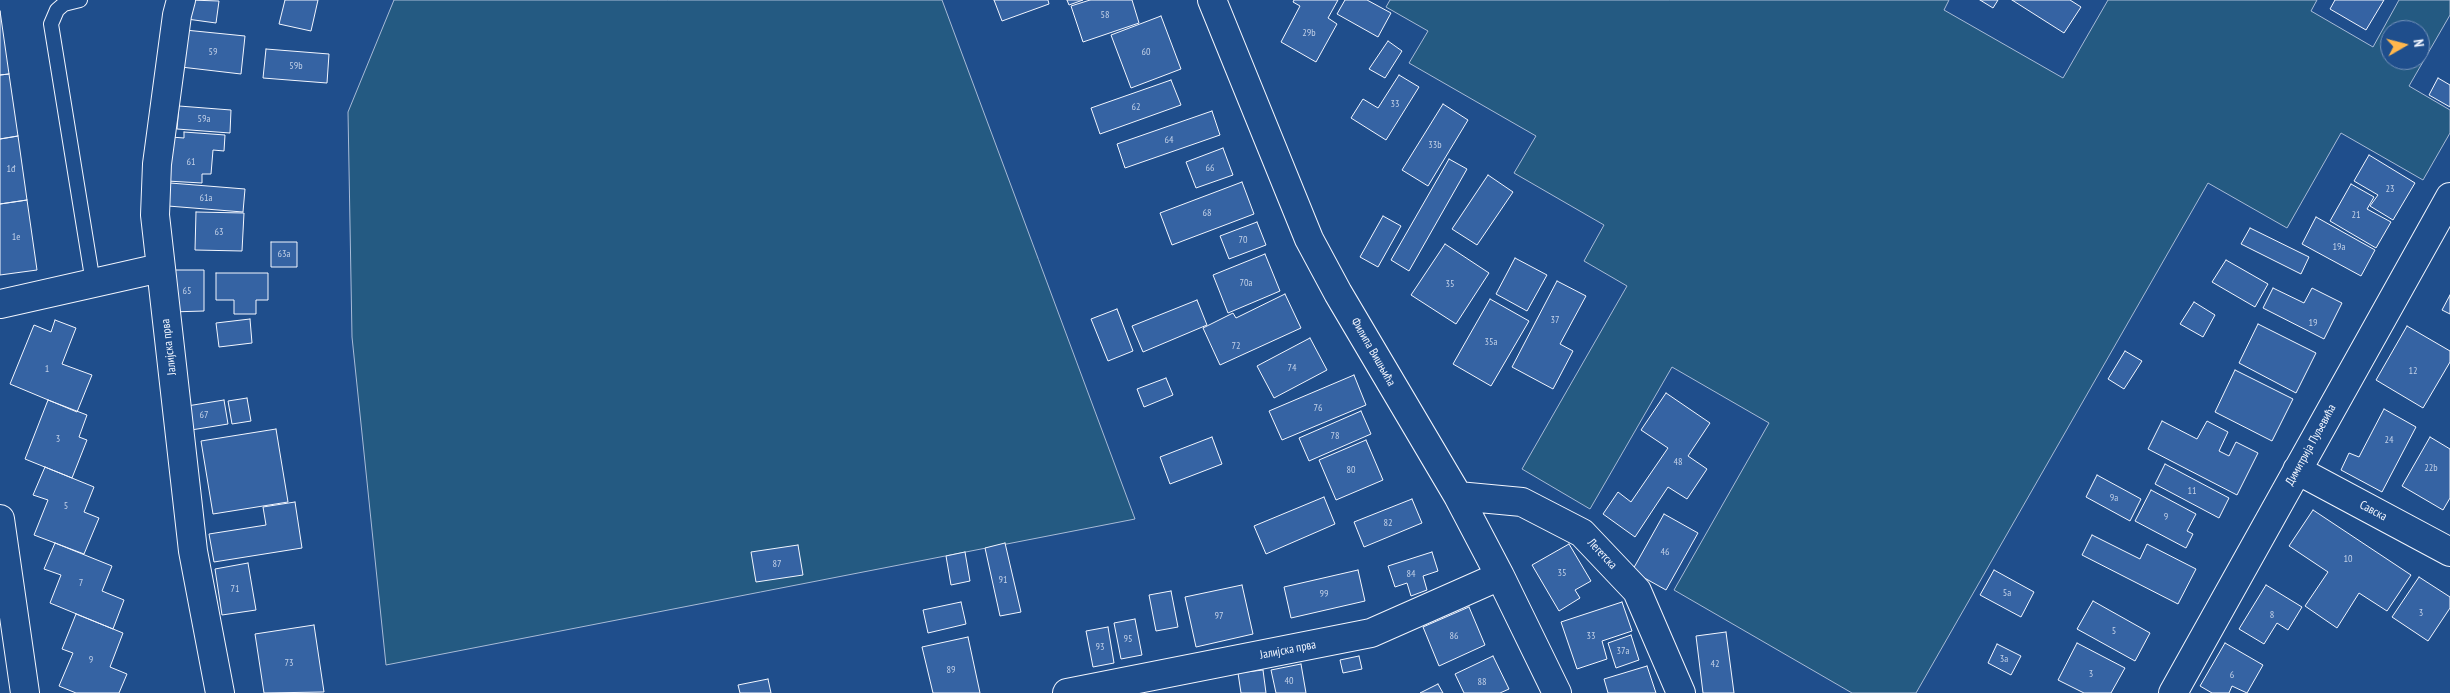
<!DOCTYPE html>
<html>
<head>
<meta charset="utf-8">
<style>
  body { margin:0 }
  #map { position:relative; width:2450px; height:693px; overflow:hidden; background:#1f4e8c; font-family:"PT Sans Narrow",sans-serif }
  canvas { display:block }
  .north { position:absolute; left:2380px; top:20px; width:50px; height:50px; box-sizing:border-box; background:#1f4e8c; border:1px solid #7391ba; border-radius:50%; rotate:82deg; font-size:14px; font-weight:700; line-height:20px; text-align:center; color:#f2f6ff }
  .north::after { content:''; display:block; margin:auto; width:18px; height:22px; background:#ffb74d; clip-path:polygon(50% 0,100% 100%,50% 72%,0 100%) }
</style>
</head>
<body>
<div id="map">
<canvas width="2450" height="693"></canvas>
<div class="north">N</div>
</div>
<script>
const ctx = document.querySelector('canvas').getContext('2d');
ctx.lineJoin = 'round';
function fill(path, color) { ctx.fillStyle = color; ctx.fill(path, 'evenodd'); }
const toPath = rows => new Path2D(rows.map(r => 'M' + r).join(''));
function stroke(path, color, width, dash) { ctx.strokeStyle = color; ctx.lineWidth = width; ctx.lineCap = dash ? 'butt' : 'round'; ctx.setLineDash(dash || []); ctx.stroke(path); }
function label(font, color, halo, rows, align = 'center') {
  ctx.font = font + ' "PT Sans Narrow",sans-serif'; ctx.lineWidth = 4; ctx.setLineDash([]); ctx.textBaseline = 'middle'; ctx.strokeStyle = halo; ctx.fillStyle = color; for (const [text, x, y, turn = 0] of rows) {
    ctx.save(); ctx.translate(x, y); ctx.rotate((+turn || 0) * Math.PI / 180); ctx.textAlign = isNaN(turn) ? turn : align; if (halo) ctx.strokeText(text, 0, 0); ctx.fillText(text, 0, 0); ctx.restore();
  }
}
const green = toPath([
  [394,0,942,0,1135,519,386,665,352,337,348,112,394,0],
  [1390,0,1949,0,1944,10,2063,78,2108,0,2317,0,2311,11,2373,47,2399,0,2450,0,2450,15,2409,86,2450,110,2450,133,2423,180,2341,133,2287,228,2208,183,1916,693,1852,693,1674,590,1769,423,1672,367,1590,509,1522,469,1627,286,1584,261,1604,225,1514,173,1536,136,1409,63,1428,31,1386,7,1390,0],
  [2390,30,2420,30,2420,60,2390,60,2390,30]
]);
fill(green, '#245a82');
stroke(green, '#a8bbd7', 1);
const building = toPath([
  [190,0,219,1,216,23,187,19,190,0],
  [285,0,318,0,311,31,279,24,285,0],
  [994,0,1048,0,1049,4,1002,21,994,0],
  [1067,0,1083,0,1069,5,1067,0],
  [1090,0,1132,0,1139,23,1083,42,1071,6,1090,0],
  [1294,0,1338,0,1328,18,1337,24,1316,62,1281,42,1300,6,1293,2,1294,0],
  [1345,0,1367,0,1391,13,1378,37,1337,14,1345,0],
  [1980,0,1998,0,1993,8,1980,0],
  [2012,0,2070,0,2081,7,2064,33,2012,0],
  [2335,0,2384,0,2366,30,2330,9,2335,0],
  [0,11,9,74,0,75,0,11],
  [1161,16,1181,69,1131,88,1111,35,1161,16],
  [185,30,245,36,241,74,181,67,185,30],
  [1388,41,1402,51,1385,78,1369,69,1388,41],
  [266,49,329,54,327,83,263,78,266,49],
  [9,74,18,136,0,139,0,75,9,74],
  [1399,75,1419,87,1386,140,1351,118,1363,99,1378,108,1399,75],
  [2438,78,2450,85,2450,107,2429,95,2438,78],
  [1171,80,1181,105,1100,134,1091,108,1171,80],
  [1443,104,1468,120,1428,186,1402,170,1443,104],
  [179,106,231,110,230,133,177,129,179,106],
  [1212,111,1220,135,1125,168,1117,144,1212,111],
  [184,132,225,135,224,151,213,150,211,174,202,174,202,183,167,181,171,137,184,138,184,132],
  [18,136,27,200,0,204,0,139,18,136],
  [1223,148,1233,175,1196,188,1186,162,1223,148],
  [2369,155,2415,183,2393,220,2370,206,2378,195,2354,181,2369,155],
  [1449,159,1467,169,1409,271,1391,260,1449,159],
  [1488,175,1513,192,1477,245,1452,229,1488,175],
  [1242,182,1254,214,1172,245,1160,213,1242,182],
  [170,183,245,189,243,212,168,206,170,183],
  [2351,184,2374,197,2367,209,2391,222,2376,248,2330,221,2351,184],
  [27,200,37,270,0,275,0,204,27,200],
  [196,212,244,213,242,251,195,250,196,212],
  [1383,216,1401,226,1378,267,1360,257,1383,216],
  [2316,217,2375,250,2361,276,2302,244,2316,217],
  [1257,222,1266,245,1229,259,1220,236,1257,222],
  [2250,228,2309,257,2301,274,2241,244,2250,228],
  [271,242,297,242,297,267,271,267,271,242],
  [1445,244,1489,273,1456,324,1411,295,1445,244],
  [1265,254,1280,291,1228,313,1213,275,1265,254],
  [1515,258,1547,275,1527,311,1496,294,1515,258],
  [2226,260,2268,284,2255,307,2212,282,2226,260],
  [170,270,204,270,204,311,170,312,170,270],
  [216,273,268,273,268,300,256,300,256,314,234,314,234,300,216,300,216,273],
  [1557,281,1586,296,1560,344,1573,351,1553,389,1512,367,1557,281],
  [2273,288,2304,303,2312,288,2342,303,2324,339,2263,308,2273,288],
  [1285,294,1301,328,1220,365,1203,328,1233,313,1236,318,1285,294],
  [2450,295,2450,314,2442,310,2450,295],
  [1490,299,1529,321,1491,386,1453,364,1490,299],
  [1197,300,1207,325,1143,352,1132,326,1197,300],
  [2194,302,2215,315,2203,337,2180,324,2194,302],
  [1117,309,1133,351,1108,361,1091,319,1117,309],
  [250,319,252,343,219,347,216,323,250,319],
  [55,320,76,328,62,364,92,375,77,412,10,384,34,325,51,332,55,320],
  [2258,324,2316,353,2296,393,2239,363,2258,324],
  [2407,326,2450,351,2450,362,2423,408,2376,380,2407,326],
  [1310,338,1327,370,1274,398,1257,366,1310,338],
  [2125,351,2142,361,2124,389,2108,379,2125,351],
  [2235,370,2293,399,2272,441,2215,412,2235,370],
  [1354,375,1366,405,1282,440,1269,411,1354,375],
  [1166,378,1173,395,1144,407,1137,389,1166,378],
  [1666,393,1710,423,1688,456,1707,469,1687,499,1668,487,1635,537,1603,514,1618,492,1631,502,1668,448,1641,430,1666,393],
  [247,398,251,421,232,424,228,401,247,398],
  [48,400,87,415,79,437,87,440,72,478,25,459,48,400],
  [224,400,228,424,185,431,181,407,224,400],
  [2384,409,2416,427,2382,492,2341,470,2349,453,2359,457,2384,409],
  [1361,411,1371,434,1309,461,1299,438,1361,411],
  [2162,421,2197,439,2207,421,2228,432,2219,451,2229,456,2236,442,2258,453,2237,495,2148,449,2162,421],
  [276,429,288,502,213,514,201,441,276,429],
  [1212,437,1222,464,1170,484,1160,457,1212,437],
  [2430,437,2450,449,2450,498,2443,510,2402,486,2430,437],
  [1366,440,1383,480,1336,500,1319,460,1366,440],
  [2165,464,2229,498,2219,518,2155,484,2165,464],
  [45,467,94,487,84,512,99,518,84,554,34,535,48,500,33,495,45,467],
  [2097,475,2141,499,2130,521,2086,497,2097,475],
  [2151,490,2196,514,2187,531,2193,534,2186,548,2135,521,2151,490],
  [1324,497,1335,524,1266,554,1254,526,1324,497],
  [1412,499,1422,523,1364,547,1354,522,1412,499],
  [295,502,302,548,214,562,209,534,266,525,263,507,295,502],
  [2313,510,2411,575,2387,611,2359,593,2337,628,2305,606,2328,572,2289,546,2313,510],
  [1664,514,1698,533,1666,590,1632,571,1664,514],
  [2092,535,2140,559,2147,544,2196,569,2178,604,2082,555,2092,535],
  [55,543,112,566,102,591,124,600,113,629,50,603,61,575,44,569,55,543],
  [1005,543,1021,612,1000,616,985,548,1005,543],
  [1569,544,1591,581,1575,590,1580,598,1559,611,1532,565,1569,544],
  [798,545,803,575,756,582,751,552,798,545],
  [965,552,970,581,951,585,946,556,965,552],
  [1432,552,1438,571,1423,576,1427,590,1411,596,1407,583,1395,587,1388,566,1432,552],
  [248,563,256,610,222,615,215,569,248,563],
  [1358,570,1365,601,1291,618,1284,587,1358,570],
  [1994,570,2034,592,2021,617,1980,595,1994,570],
  [2419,577,2450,597,2450,608,2428,641,2392,617,2419,577],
  [1242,585,1253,634,1196,647,1185,597,1242,585],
  [2266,585,2302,607,2288,630,2277,623,2264,644,2239,629,2266,585],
  [1171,591,1178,627,1156,631,1149,595,1171,591],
  [2093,601,2150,633,2135,661,2077,629,2093,601],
  [961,602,966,624,928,633,923,610,961,602],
  [1622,602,1632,631,1602,641,1607,659,1577,669,1561,622,1622,602],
  [1469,607,1485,645,1439,666,1423,627,1469,607],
  [76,614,123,633,110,667,127,674,119,693,76,693,59,686,73,653,62,649,76,614],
  [1135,619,1142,655,1121,659,1114,623,1135,619],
  [314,625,324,692,264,693,255,634,314,625],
  [1108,627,1114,663,1093,667,1086,631,1108,627],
  [1726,632,1734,693,1703,693,1696,636,1726,632],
  [1631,635,1639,660,1616,668,1608,643,1631,635],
  [968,637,980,693,933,693,922,647,968,637],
  [2077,643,2125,668,2111,693,2084,693,2058,680,2077,643],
  [2225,643,2263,665,2247,693,2232,686,2229,693,2212,693,2200,686,2225,643],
  [1997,644,2021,656,2011,675,1988,663,1997,644],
  [1359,656,1362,669,1343,673,1340,660,1359,656],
  [1493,656,1509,689,1500,693,1464,693,1455,674,1493,656],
  [1301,664,1306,693,1276,693,1271,670,1301,664],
  [1647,666,1656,693,1608,693,1604,679,1647,666],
  [1263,670,1266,693,1241,693,1238,673,1263,670],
  [768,679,771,693,740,693,738,685,768,679],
  [1438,684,1443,693,1420,693,1438,684]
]);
fill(building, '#3563a3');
stroke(building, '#f2f6ff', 1);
const lane = toPath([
  [80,0,64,4,57,10,51,24,93,283]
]);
const street = toPath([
  [181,0,177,15,157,164,155,215,193,551,220,693],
  [1212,0,1309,239,1338,293,1458,496,1500,576,1557,693],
  [0,304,160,268],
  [2297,470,2450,552],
  [1458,496,1522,502,1582,533,1637,591,1681,693],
  [0,519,25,693],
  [1067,693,1371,633,1500,576],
  [2173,693,2450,197]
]);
stroke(lane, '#f2f6ff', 16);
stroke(street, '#f2f6ff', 30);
stroke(lane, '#1f4e8c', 14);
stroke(street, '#1f4e8c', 28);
label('10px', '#c3d1e8', null, [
  ["58",1105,15],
  ["29b",1309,33],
  ["59",213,52],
  ["60",1146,52],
  ["59b",296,66],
  ["33",1395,104],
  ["62",1136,107],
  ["59a",204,119],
  ["64",1169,140],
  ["33b",1435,145],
  ["61",191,162],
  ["66",1210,168],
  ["1đ",11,169],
  ["23",2390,189],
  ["61a",206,198],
  ["68",1207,213],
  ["21",2356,215],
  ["63",219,232],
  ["1e",16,237],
  ["70",1243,240],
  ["19a",2339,247],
  ["63a",284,254],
  ["70a",1246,283],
  ["35",1450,284],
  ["65",187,291],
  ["37",1555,320],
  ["19",2313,323],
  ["35a",1491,342],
  ["72",1236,346],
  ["74",1292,368],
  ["1",47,369],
  ["12",2413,371],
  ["76",1318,408],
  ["67",204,415],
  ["78",1335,436],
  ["3",58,439],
  ["24",2389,440],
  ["48",1678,462],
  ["22b",2431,468],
  ["80",1351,470],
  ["11",2192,491],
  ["9a",2114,498],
  ["5",66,506],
  ["9",2166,517],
  ["82",1388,523],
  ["46",1665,552],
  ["10",2348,559],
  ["87",777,564],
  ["35",1562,573],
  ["84",1411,574],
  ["91",1003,580],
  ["7",81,583],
  ["71",235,589],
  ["5a",2007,593],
  ["99",1324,594],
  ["3",2421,613],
  ["8",2272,615],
  ["97",1219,616],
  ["5",2114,631],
  ["86",1454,636],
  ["33",1591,636],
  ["95",1128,639],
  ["93",1100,647],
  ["37a",1623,651],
  ["3a",2004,659],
  ["9",91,660],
  ["73",289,663],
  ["42",1715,664],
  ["89",951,670],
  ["3",2091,674],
  ["6",2232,675],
  ["40",1289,681],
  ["88",1482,682]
]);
label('12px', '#f2f6ff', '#1f4e8c', [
  ["Јалијска прва",169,347,-97],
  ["Филипа Вишњића",1373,352,60],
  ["Димитрија Пуљевића",2311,445,-61],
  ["Савска",2373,511,28],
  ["Легетска",1602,554,47],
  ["Јалијска прва",1288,650,-11]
]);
</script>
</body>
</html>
